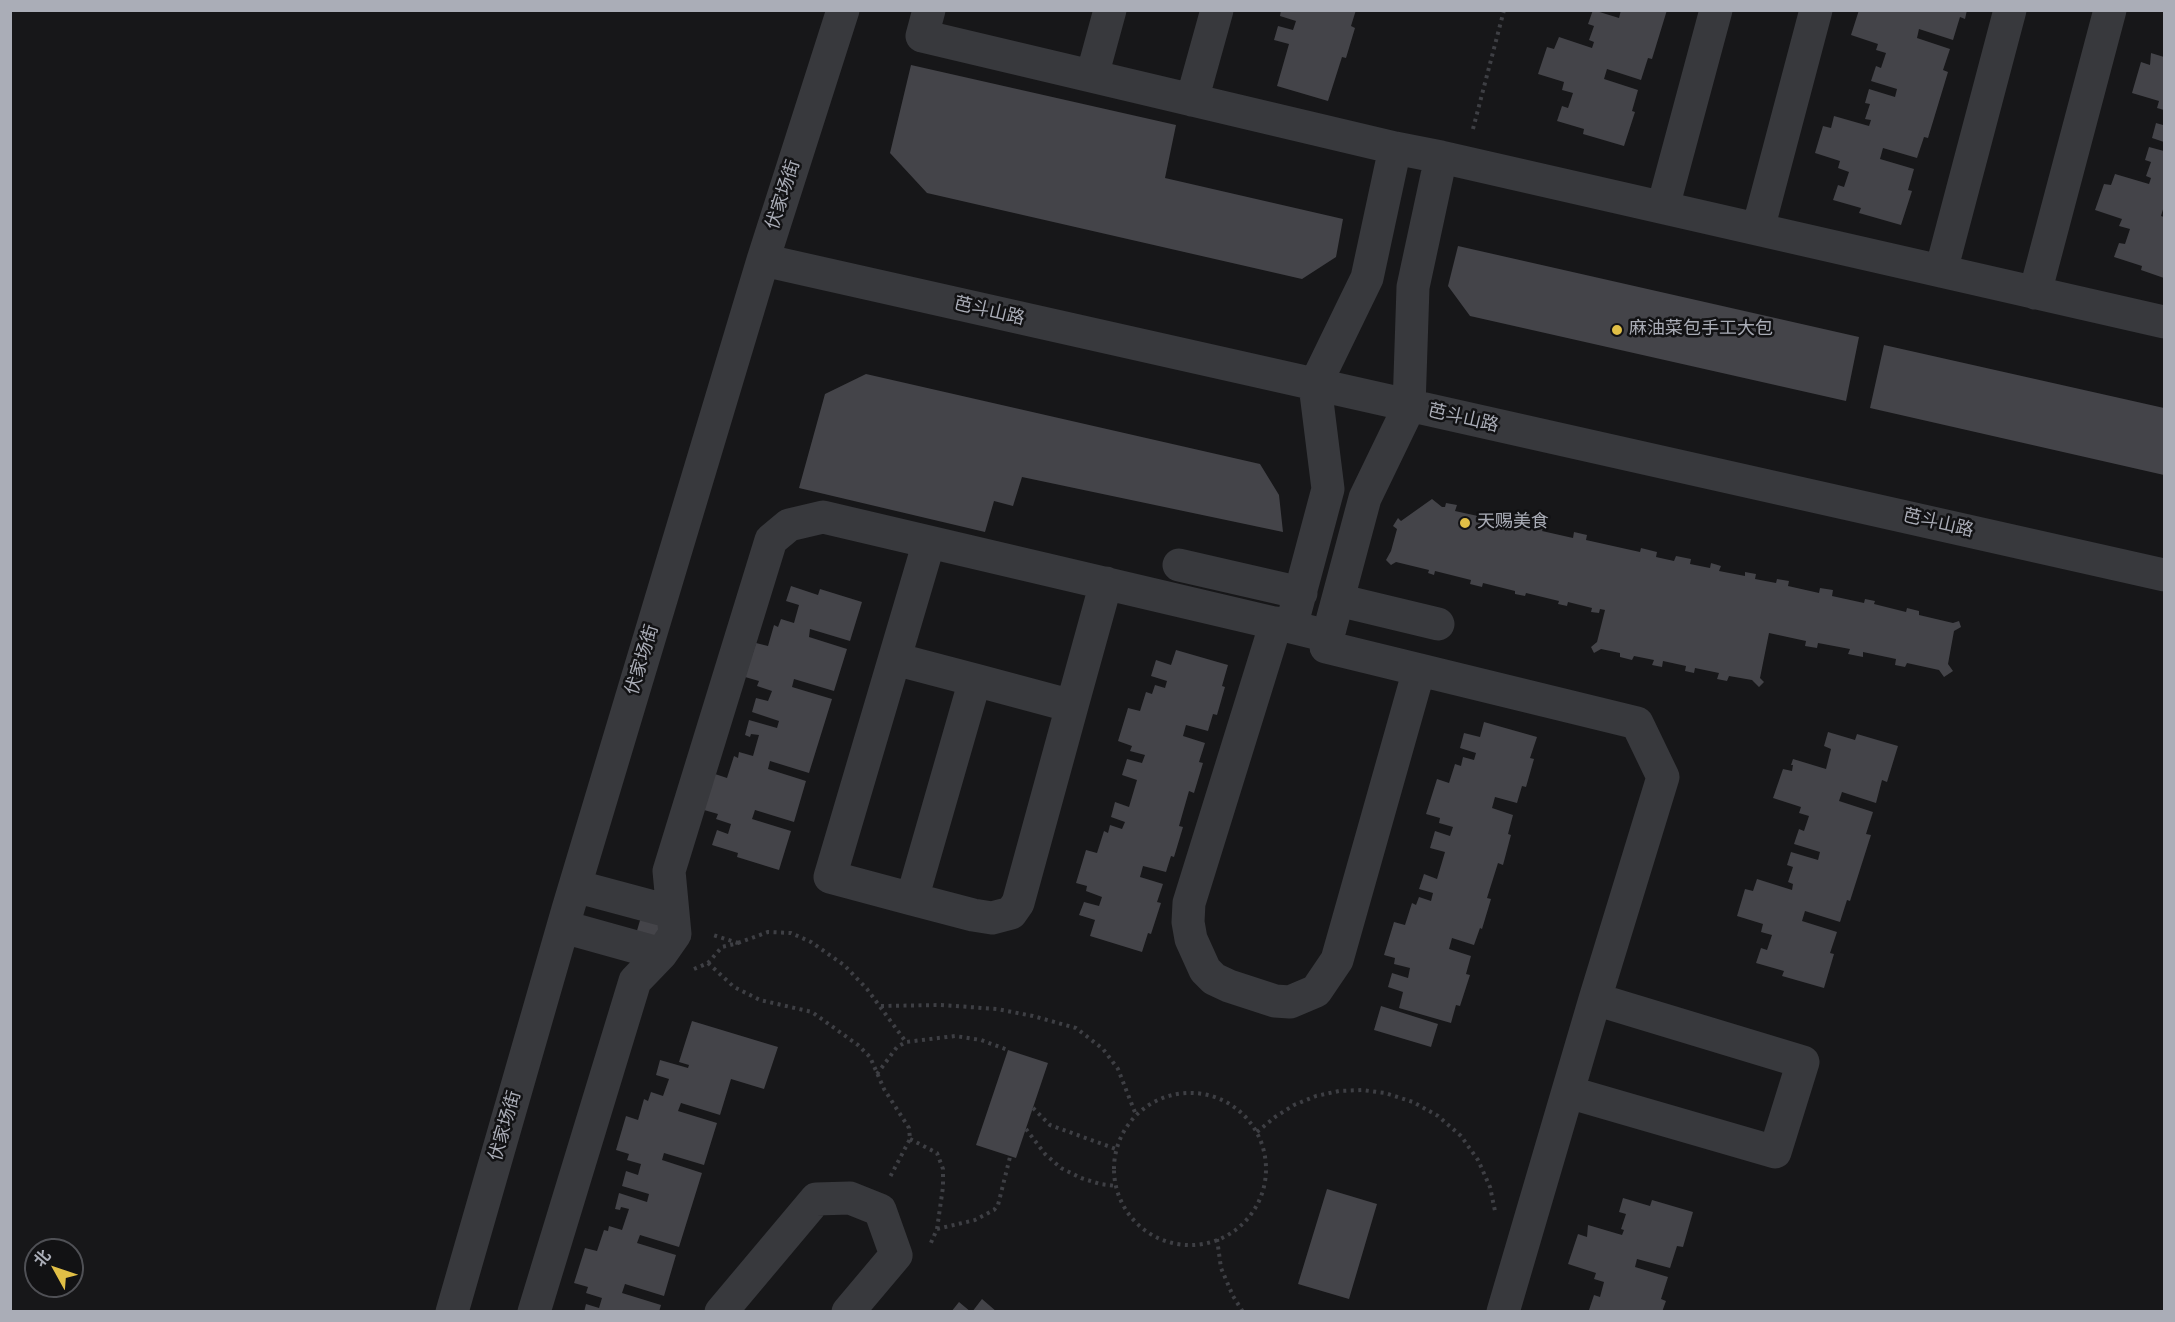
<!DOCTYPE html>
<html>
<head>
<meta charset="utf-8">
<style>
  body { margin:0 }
  #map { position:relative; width:2175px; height:1322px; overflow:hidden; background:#171719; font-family:"Titillium Web","Noto Sans SC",sans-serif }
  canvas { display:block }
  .frame { position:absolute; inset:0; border:12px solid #aaadb7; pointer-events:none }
  .north { position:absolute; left:24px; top:1238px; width:60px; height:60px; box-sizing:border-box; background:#121214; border:2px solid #4f5055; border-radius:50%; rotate:310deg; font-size:16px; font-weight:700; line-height:24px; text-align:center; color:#aaadb7 }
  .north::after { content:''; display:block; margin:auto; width:21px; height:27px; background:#e1bf46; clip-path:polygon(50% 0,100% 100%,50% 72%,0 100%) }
</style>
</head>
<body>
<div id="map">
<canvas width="2175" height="1322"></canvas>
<div class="frame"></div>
<div class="north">北</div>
</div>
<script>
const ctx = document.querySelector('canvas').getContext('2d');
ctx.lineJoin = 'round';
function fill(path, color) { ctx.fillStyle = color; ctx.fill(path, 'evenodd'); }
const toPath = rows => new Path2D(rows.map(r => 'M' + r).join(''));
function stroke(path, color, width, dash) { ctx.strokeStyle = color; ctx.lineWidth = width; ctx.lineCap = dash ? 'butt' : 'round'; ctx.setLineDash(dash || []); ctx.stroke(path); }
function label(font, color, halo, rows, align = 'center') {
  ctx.font = font + ' "Titillium Web","Noto Sans SC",sans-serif'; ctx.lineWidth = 5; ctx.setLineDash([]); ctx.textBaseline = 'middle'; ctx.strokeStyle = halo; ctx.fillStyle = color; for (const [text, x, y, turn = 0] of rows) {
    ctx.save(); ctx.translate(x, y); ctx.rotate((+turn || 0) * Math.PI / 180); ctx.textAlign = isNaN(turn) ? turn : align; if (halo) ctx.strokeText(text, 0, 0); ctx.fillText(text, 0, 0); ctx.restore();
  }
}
fill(toPath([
  [1281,10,1356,10,1351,26,1355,28,1346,58,1342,57,1328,101,1277,86,1289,44,1274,40,1278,26,1293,30,1296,21,1280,16],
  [1593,10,1619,18,1621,10,1667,10,1652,59,1648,58,1641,80,1607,69,1604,79,1638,90,1632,111,1635,112,1624,146,1583,134,1584,129,1557,121,1562,106,1568,108,1573,93,1562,90,1564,82,1538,74,1547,47,1554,49,1559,37,1592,48,1594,42,1589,40,1594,26,1588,24],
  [1859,10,1967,10,1965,19,1960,17,1953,40,1919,29,1917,38,1950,49,1943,70,1948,72,1928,138,1924,137,1917,158,1883,148,1880,159,1914,169,1908,190,1912,191,1901,225,1859,213,1861,208,1833,200,1838,185,1844,187,1849,172,1838,168,1840,161,1815,153,1823,126,1831,128,1834,116,1869,126,1871,120,1865,119,1870,104,1865,103,1869,89,1895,97,1897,89,1871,81,1876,66,1881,68,1886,53,1876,50,1878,44,1851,35],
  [2151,53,2164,57,2164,110,2157,108,2159,101,2132,93,2141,62,2150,65],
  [911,65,1176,125,1165,178,1343,219,1336,257,1302,279,927,193,890,153],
  [2164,121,2164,142,2152,138,2156,123,2163,125],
  [2149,147,2164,151,2164,206,2161,216,2164,217,2164,278,2141,270,2142,266,2114,257,2119,243,2125,244,2130,229,2119,226,2122,219,2095,210,2104,184,2111,185,2115,174,2149,184,2151,178,2146,176,2151,162,2145,160],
  [1458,246,1859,337,1846,401,1470,316,1448,286],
  [1884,345,2164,408,2164,475,1870,408],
  [866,374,1260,464,1279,495,1283,532,1022,477,1013,506,994,501,985,532,799,488,825,394],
  [1432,499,1442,507,1445,507,1446,503,1457,505,1455,511,1487,518,1489,513,1499,515,1498,521,1530,528,1531,523,1544,526,1542,531,1573,538,1574,532,1587,535,1586,540,1640,552,1641,548,1657,552,1656,557,1674,561,1676,556,1691,559,1690,564,1710,568,1711,563,1721,566,1719,571,1745,576,1745,572,1756,574,1755,579,1776,583,1777,579,1789,581,1788,586,1819,593,1820,588,1833,590,1832,596,1864,603,1865,599,1875,601,1874,604,1906,612,1907,608,1919,611,1919,615,1953,623,1959,621,1961,627,1954,631,1948,664,1953,671,1944,677,1939,670,1907,663,1905,667,1895,665,1896,659,1863,652,1863,657,1848,654,1850,649,1818,643,1817,648,1805,646,1806,641,1769,633,1760,678,1764,682,1759,687,1752,680,1729,676,1727,681,1717,679,1719,673,1695,668,1694,673,1685,671,1686,666,1663,661,1662,667,1652,665,1654,660,1634,656,1632,660,1620,657,1620,653,1601,649,1594,653,1591,647,1597,642,1605,610,1600,609,1599,613,1591,612,1592,608,1568,602,1567,606,1558,604,1559,601,1526,593,1525,596,1515,594,1515,591,1483,583,1482,587,1470,584,1471,580,1435,571,1434,575,1428,573,1429,570,1396,562,1391,565,1386,560,1391,551,1397,529,1393,526,1398,518,1401,521],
  [791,586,818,595,820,589,862,602,850,641,810,629,809,637,847,649,834,691,794,679,792,687,832,699,809,773,770,761,768,769,806,781,794,822,755,810,752,819,791,831,779,870,737,857,738,853,712,845,717,830,728,834,731,824,716,819,718,814,704,810,715,774,727,778,734,756,738,758,739,752,753,756,759,735,751,734,750,737,745,735,749,720,777,728,779,721,752,712,756,698,768,701,772,691,757,686,759,681,745,677,756,643,768,646,774,625,778,627,781,619,794,623,799,605,786,601],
  [1176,650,1228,665,1222,686,1225,687,1217,715,1213,714,1208,731,1186,725,1183,736,1205,743,1199,762,1203,763,1194,793,1189,791,1179,826,1183,827,1174,857,1171,856,1166,872,1143,866,1140,877,1163,884,1157,902,1161,903,1151,934,1148,933,1142,952,1090,936,1095,920,1079,915,1084,902,1099,906,1102,897,1086,891,1087,886,1076,883,1086,850,1097,853,1104,831,1108,833,1110,825,1122,829,1125,822,1111,817,1115,802,1129,807,1137,780,1122,775,1127,759,1142,763,1145,755,1130,751,1132,746,1118,741,1128,708,1140,711,1146,692,1152,694,1155,685,1165,688,1167,681,1151,676,1156,660,1171,665],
  [1484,722,1537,737,1530,758,1534,759,1526,787,1522,786,1517,803,1495,797,1492,808,1513,815,1508,834,1511,835,1503,865,1498,863,1487,898,1491,899,1482,929,1480,928,1474,945,1452,938,1449,949,1471,956,1466,974,1470,975,1460,1006,1456,1005,1451,1023,1399,1008,1403,992,1388,987,1392,973,1408,978,1410,968,1394,964,1395,958,1384,955,1394,922,1405,925,1412,903,1416,905,1419,897,1431,901,1433,893,1419,889,1424,874,1437,879,1445,852,1430,848,1435,831,1450,836,1453,827,1439,823,1440,818,1426,814,1437,779,1449,783,1455,764,1461,766,1463,757,1474,760,1476,753,1460,748,1464,733,1480,737],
  [1828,732,1855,740,1857,734,1898,746,1887,782,1882,780,1876,803,1842,792,1839,801,1873,812,1866,834,1871,835,1850,901,1847,900,1840,922,1805,911,1802,921,1837,932,1830,953,1834,954,1824,988,1782,976,1784,971,1756,963,1761,948,1767,950,1772,935,1761,932,1763,924,1737,916,1745,889,1753,891,1757,879,1792,890,1793,884,1788,882,1793,867,1787,865,1791,852,1818,860,1820,852,1794,844,1799,829,1804,831,1809,816,1799,813,1801,807,1773,798,1783,769,1792,771,1793,765,1791,765,1793,759,1826,769,1831,749,1824,746],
  [641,917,661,922,656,940,636,934],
  [1381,1006,1438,1024,1431,1047,1374,1030],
  [692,1021,778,1047,764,1089,731,1079,720,1115,681,1103,678,1111,717,1123,704,1165,664,1153,662,1160,702,1173,679,1247,640,1235,637,1243,676,1255,664,1296,625,1284,622,1293,661,1305,659,1312,584,1312,586,1304,599,1308,602,1298,586,1293,588,1287,574,1283,585,1248,597,1251,604,1230,608,1231,609,1226,622,1230,629,1209,621,1207,620,1210,615,1209,619,1193,647,1202,649,1194,622,1186,626,1171,638,1175,641,1164,627,1160,629,1154,616,1150,626,1116,638,1120,644,1099,648,1101,651,1092,663,1096,669,1079,656,1075,660,1060,688,1068,689,1065,679,1062],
  [1008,1050,1048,1063,1016,1158,976,1145],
  [1327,1189,1377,1204,1349,1299,1298,1284],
  [1623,1198,1650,1206,1652,1200,1693,1212,1683,1247,1677,1246,1670,1268,1637,1259,1635,1267,1668,1277,1661,1299,1666,1301,1662,1312,1594,1312,1589,1310,1594,1295,1600,1297,1604,1282,1594,1279,1596,1273,1568,1264,1578,1234,1587,1237,1588,1225,1622,1235,1624,1230,1621,1229,1626,1214,1619,1212],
  [982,1299,997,1312,972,1312],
  [959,1302,971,1312,951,1312]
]), '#444449');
stroke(toPath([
  [1473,129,1504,10],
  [738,943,768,932,791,933,811,942,844,965,867,989,906,1042],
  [708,963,734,987,760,1000,812,1012,858,1045,870,1057,884,1089,909,1128,910,1139,890,1177],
  [694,969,708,963,722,947,738,943,710,934],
  [881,1006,941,1005,997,1009,1033,1016,1076,1028,1103,1049,1118,1069,1136,1115],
  [877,1074,897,1047,906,1042,955,1036,981,1040,1008,1050],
  '1114 1169a76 76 0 1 1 152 0a76 76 0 1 1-152 0Z',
  [1033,1108,1050,1125,1116,1149],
  [1026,1129,1045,1154,1061,1168,1081,1178,1100,1184,1116,1186],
  [1257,1132,1275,1117,1294,1105,1316,1096,1339,1091,1362,1090,1385,1093,1413,1102,1438,1116,1461,1136,1478,1160,1490,1187,1495,1211],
  [910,1139,937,1153,943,1169,943,1187,937,1229,930,1245],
  [937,1229,975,1220,994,1210,998,1205,1010,1157],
  [1217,1239,1221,1268,1233,1296,1243,1312]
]), '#3e3f44', 4, [3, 4.5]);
stroke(toPath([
  [929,10,922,36,1395,148],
  [1092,76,1110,10],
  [1192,100,1217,10],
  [1395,148,1441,157,1413,287,1409,407,1365,498,1328,636,1291,627,1328,489,1315,385,1367,278,1395,148],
  [1441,157,2164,322],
  [1663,207,1716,10],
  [1758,229,1816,10],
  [763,260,2164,575],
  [1941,271,2010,10],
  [2035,293,2110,10],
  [1179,565,1301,593],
  [1338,600,1438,624],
  [1276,623,1189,903,1188,922,1191,939,1205,970,1214,979,1229,986,1275,1001,1290,1002,1316,991,1337,960,1419,670],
  [1328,636,1326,647,1637,723,1663,777,1595,999,1503,1312],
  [895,659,975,680],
  [1072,706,975,680,912,899,973,915,992,918,1011,913,1018,903,1072,706,1106,583],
  [575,886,672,912],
  [912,899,830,877,929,542],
  [564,927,661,954],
  [1568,1092,1775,1152,1803,1062,1595,999],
  [452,1312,568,909,763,260,843,10],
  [534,1312,635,981,661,954,675,934,669,871,771,540,789,525,823,517,1291,627],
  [721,1312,816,1199,850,1198,880,1210,896,1255,848,1312]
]), '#38393d', 33);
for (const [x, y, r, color] of [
  [1617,330,6,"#e1bf46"],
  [1465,523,6,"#e1bf46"]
]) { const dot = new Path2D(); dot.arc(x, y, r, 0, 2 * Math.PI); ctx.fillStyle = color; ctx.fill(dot); stroke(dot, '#121214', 2); }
label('18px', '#aaadb7', '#121214', [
  ["伏家场街",784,195,-72],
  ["芭斗山路",989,312,13],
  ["芭斗山路",1463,419,13],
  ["芭斗山路",1938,524,13],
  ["伏家场街",643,660,-73],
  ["伏家场街",506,1126,-74]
]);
label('18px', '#aaadb7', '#121214', [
  ["麻油菜包手工大包",1629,330],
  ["天赐美食",1477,523]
], 'left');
</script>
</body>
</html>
